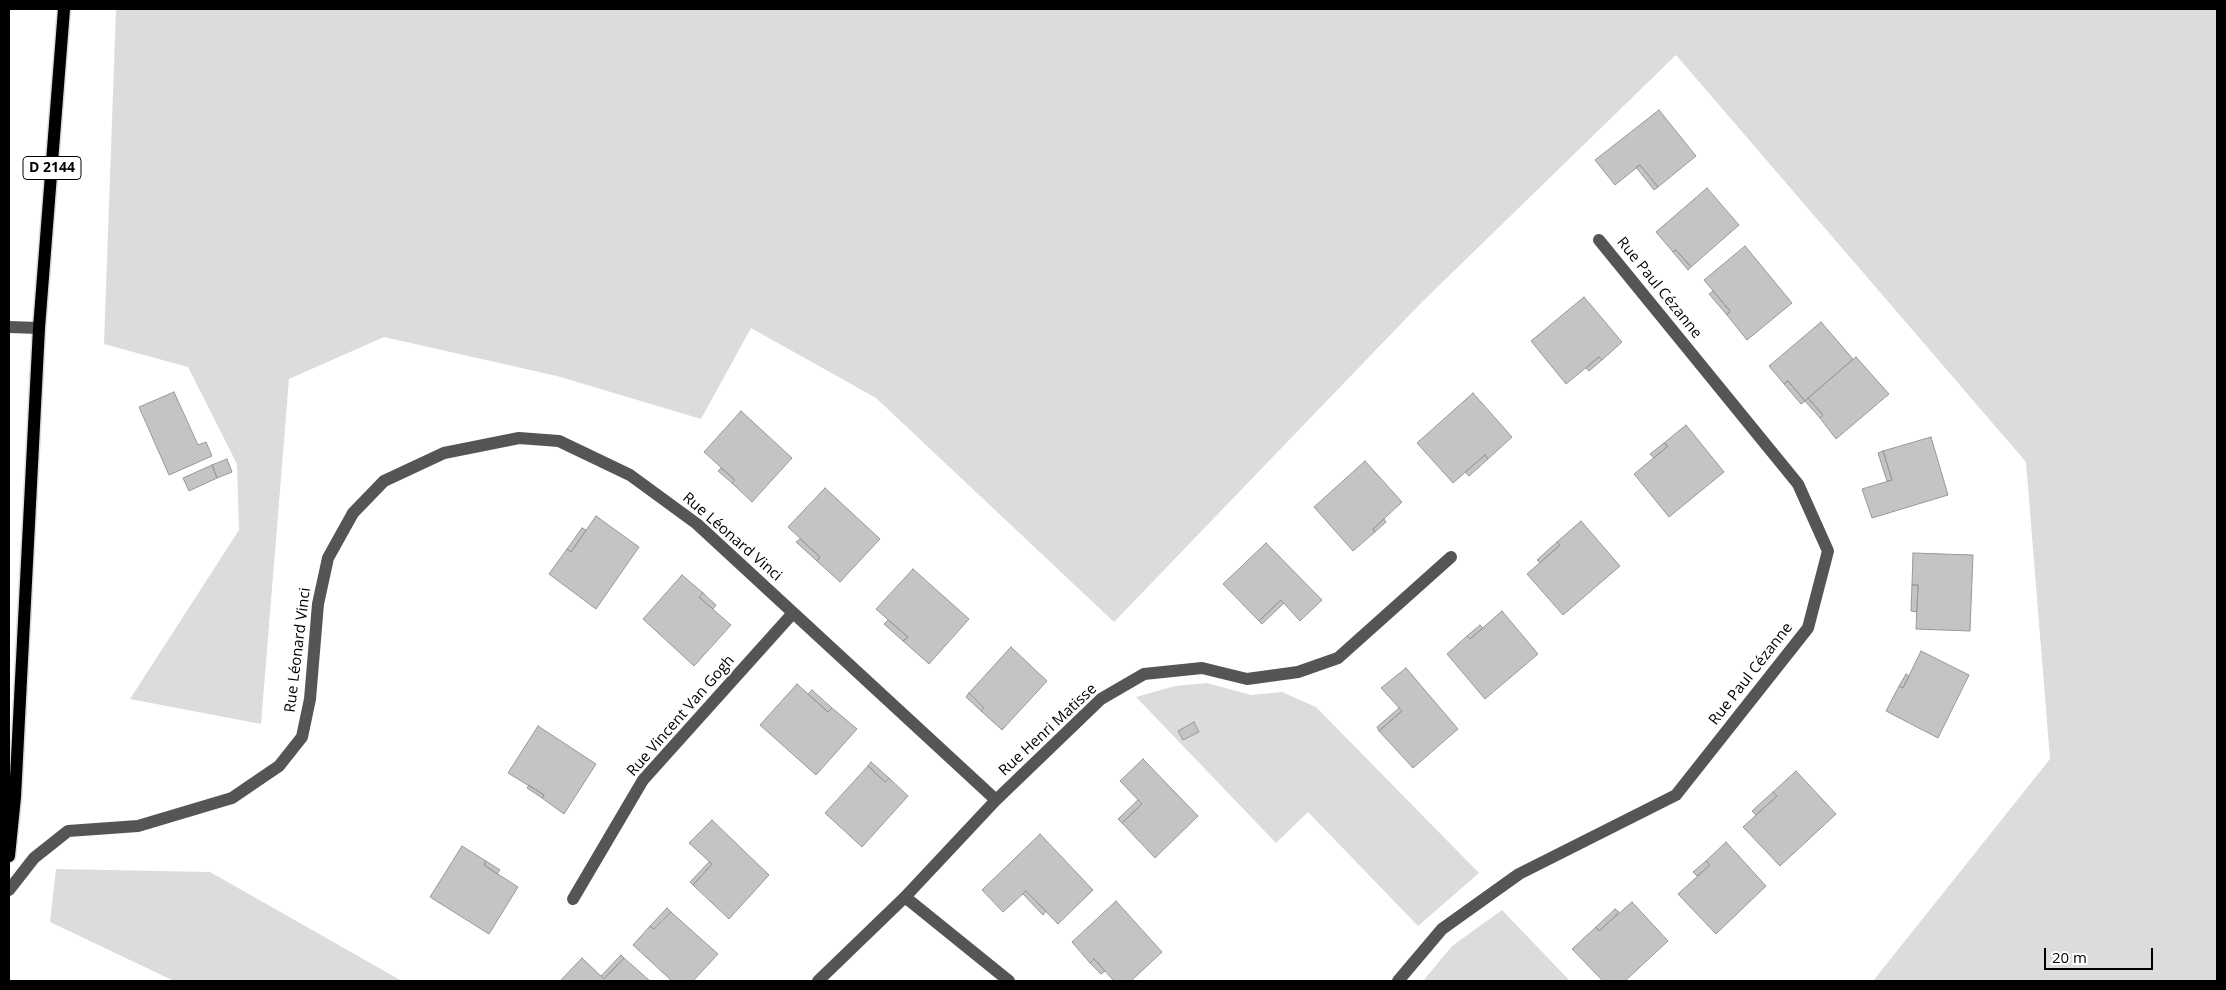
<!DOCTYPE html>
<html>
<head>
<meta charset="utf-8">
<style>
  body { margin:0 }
  #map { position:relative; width:2226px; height:990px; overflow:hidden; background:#fff; font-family:"Open Sans",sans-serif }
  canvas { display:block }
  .frame { position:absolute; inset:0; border:10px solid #000; pointer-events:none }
  .scale { position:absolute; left:2044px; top:948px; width:109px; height:22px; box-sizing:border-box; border:2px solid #000; border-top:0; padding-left:6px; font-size:15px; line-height:18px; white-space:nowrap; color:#000; -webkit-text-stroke:4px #fff; paint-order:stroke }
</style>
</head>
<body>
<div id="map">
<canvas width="2226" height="990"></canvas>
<div class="frame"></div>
<div class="scale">20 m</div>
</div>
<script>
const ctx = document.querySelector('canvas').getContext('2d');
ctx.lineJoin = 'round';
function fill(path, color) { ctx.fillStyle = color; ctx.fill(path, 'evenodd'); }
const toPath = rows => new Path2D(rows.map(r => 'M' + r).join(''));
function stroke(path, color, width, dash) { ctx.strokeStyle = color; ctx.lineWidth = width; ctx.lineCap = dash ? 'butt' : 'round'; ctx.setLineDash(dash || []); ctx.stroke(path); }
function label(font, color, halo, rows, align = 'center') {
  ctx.font = font + ' "Open Sans",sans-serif'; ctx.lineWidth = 4.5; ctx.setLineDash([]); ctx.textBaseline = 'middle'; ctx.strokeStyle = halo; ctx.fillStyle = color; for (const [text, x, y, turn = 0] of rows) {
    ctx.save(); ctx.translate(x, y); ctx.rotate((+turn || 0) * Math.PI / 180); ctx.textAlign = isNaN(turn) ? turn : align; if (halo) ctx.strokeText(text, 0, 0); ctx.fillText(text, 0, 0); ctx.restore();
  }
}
fill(toPath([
  [116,9,2217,9,2217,981,1873,981,2050,759,2026,462,1676,55,1421,303,1114,622,876,398,751,328,701,419,557,376,384,337,289,379,261,724,130,699,239,530,237,464,188,367,104,344],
  [1207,683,1251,695,1282,692,1316,707,1479,873,1418,926,1308,812,1276,843,1136,697,1175,686],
  [56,869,210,872,402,981,174,981,50,922],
  [1502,910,1570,981,1423,981,1452,946]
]), '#dcdcdc');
const building = toPath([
  [1659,110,1696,156,1658,187,1640,165,1615,185,1595,160,1659,110],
  [1640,165,1658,187,1654,190,1636,167,1640,165],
  [1707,188,1739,225,1691,267,1676,250,1673,252,1656,232,1707,188],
  [1745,246,1792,303,1747,340,1727,315,1730,311,1704,280,1745,246],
  [1676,250,1691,267,1688,270,1673,252,1676,250],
  [1713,291,1730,311,1727,315,1709,294,1713,291],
  [1584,297,1622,342,1602,360,1599,357,1566,384,1531,341,1584,297],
  [1821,322,1853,359,1805,401,1788,381,1784,384,1769,366,1821,322],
  [1599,357,1602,360,1589,371,1586,368,1599,357],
  [1856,357,1889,394,1836,439,1820,418,1823,415,1808,398,1856,357],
  [1788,381,1805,401,1801,404,1784,384,1788,381],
  [174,392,198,445,206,442,212,456,169,475,139,407,174,392],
  [1473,393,1512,437,1488,459,1485,455,1453,483,1417,443,1473,393],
  [1808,398,1823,415,1820,418,1805,401,1808,398],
  [741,411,792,458,752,502,732,483,735,480,704,452,741,411],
  [1686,425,1724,472,1669,517,1634,474,1668,446,1664,443,1686,425],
  [1931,437,1948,495,1872,518,1862,489,1892,480,1883,451,1931,437],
  [1664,443,1668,446,1654,458,1650,454,1664,443],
  [1883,451,1892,480,1887,481,1878,453,1883,451],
  [1485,455,1488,459,1469,476,1465,472,1485,455],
  [227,459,232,472,217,478,212,465,227,459],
  [1365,461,1402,502,1373,529,1375,532,1353,551,1314,507,1365,461],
  [212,465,217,478,189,491,183,478,212,465],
  [721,468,735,480,732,483,718,471,721,468],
  [825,488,880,539,840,582,817,561,820,557,788,527,825,488],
  [596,516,639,547,596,609,549,574,567,549,571,552,596,516],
  [1384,519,1386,522,1375,532,1373,529,1384,519],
  [1581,521,1620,566,1563,615,1527,574,1560,545,1557,542,1581,521],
  [582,528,586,530,571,552,567,549,582,528],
  [800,539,820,557,817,561,796,542,800,539],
  [1557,542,1560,545,1540,563,1537,560,1557,542],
  [1266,543,1322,600,1300,621,1281,600,1259,621,1223,584,1266,543],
  [1913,553,1973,555,1970,631,1916,629,1918,585,1912,585,1913,553],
  [913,569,969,619,929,664,903,641,908,637,876,609,913,569],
  [682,575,703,593,699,597,731,625,694,666,643,619,682,575],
  [1912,585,1918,585,1917,612,1911,611,1912,585],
  [703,593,716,605,713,609,699,597,703,593],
  [1281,600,1284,603,1262,624,1259,621,1281,600],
  [1502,611,1538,654,1485,699,1447,654,1467,636,1470,639,1502,611],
  [888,620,908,637,903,641,884,624,888,620],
  [1480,625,1483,628,1470,639,1467,636,1480,625],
  [1011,647,1047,681,1002,730,981,711,984,708,969,693,1011,647],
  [1921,651,1969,675,1938,738,1886,711,1899,686,1903,688,1921,651],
  [1406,668,1458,729,1413,768,1379,731,1402,711,1381,688,1406,668],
  [1906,674,1909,676,1903,688,1899,686,1906,674],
  [797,684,828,712,832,708,857,729,816,775,760,725,797,684],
  [812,690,832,708,828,712,808,694,812,690],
  [969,693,984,708,981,711,966,697,969,693],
  [1399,708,1402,711,1379,731,1377,727,1399,708],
  [1194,722,1199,732,1183,740,1178,731,1194,722],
  [538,726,596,764,564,814,542,798,544,795,508,773,538,726],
  [1143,759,1198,816,1155,858,1122,823,1142,804,1120,781,1143,759],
  [871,762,889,778,885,782,868,766,871,762],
  [868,766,885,782,889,778,908,796,862,847,825,813,868,766],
  [1796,771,1836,814,1780,866,1743,827,1777,796,1773,792,1796,771],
  [529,785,544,795,542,798,527,788,529,785],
  [1773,792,1777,796,1756,815,1752,811,1773,792],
  [1138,800,1142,804,1122,823,1118,819,1138,800],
  [712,820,769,875,729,919,693,885,712,864,689,843,712,820],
  [1040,834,1093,890,1058,924,1026,891,1003,912,982,890,1040,834],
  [1726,842,1766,886,1716,934,1678,894,1710,865,1706,861,1726,842],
  [462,846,486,861,484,865,518,887,489,934,430,897,462,846],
  [486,861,500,870,497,874,484,865,486,861],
  [1706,861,1710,865,1697,876,1693,872,1706,861],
  [709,862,712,864,693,885,690,882,709,862],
  [1026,891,1046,911,1043,915,1023,894,1026,891],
  [1116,901,1162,952,1131,981,1114,981,1094,959,1090,963,1072,942,1116,901],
  [1632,902,1668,941,1625,981,1603,981,1572,949,1596,927,1599,931,1632,902],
  [667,908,671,912,654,929,650,926,667,908],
  [1615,909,1619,912,1599,931,1596,927,1615,909],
  [671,912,718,954,693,981,672,981,633,945,650,926,654,929,671,912],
  [621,955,624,958,604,979,601,976,621,955],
  [582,958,604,979,624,958,650,981,560,981,582,958],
  [1094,959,1105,971,1101,974,1090,963,1094,959]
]);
fill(building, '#c4c4c4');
stroke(building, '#999', 1);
const major = toPath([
  [9,856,15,797,39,328,64,9]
]);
stroke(major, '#dbdbdb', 15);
stroke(toPath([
  [9,327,39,328],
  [9,890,34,858,68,831,138,826,232,798,279,766,302,737,310,699,318,604,328,558,353,513,384,481,444,453,519,438,559,441,630,475,697,524,996,800],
  [905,897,1009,981],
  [573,899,643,780,793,613],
  [818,981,905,897,996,800,1101,699,1144,674,1202,668,1247,679,1298,672,1338,658,1451,557],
  [1398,981,1442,929,1519,874,1676,795,1808,628,1828,551,1798,484,1599,240]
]), '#555', 12);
stroke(major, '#000', 12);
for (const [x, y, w] of [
  [52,168,58]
]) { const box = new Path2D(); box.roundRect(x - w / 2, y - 11.5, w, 23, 4); ctx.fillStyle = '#fff'; ctx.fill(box); stroke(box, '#000', 1); }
label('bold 14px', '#000', null, [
  ["D 2144",52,168]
]);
label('15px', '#000', '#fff', [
  ["Rue Paul Cézanne",1659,288,51],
  ["Rue Léonard Vinci",732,537,41],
  ["Rue Léonard Vinci",298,650,-83],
  ["Rue Paul Cézanne",1751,674,-52],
  ["Rue Vincent Van Gogh",681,716,-49],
  ["Rue Henri Matisse",1048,730,-43]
]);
</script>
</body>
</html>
